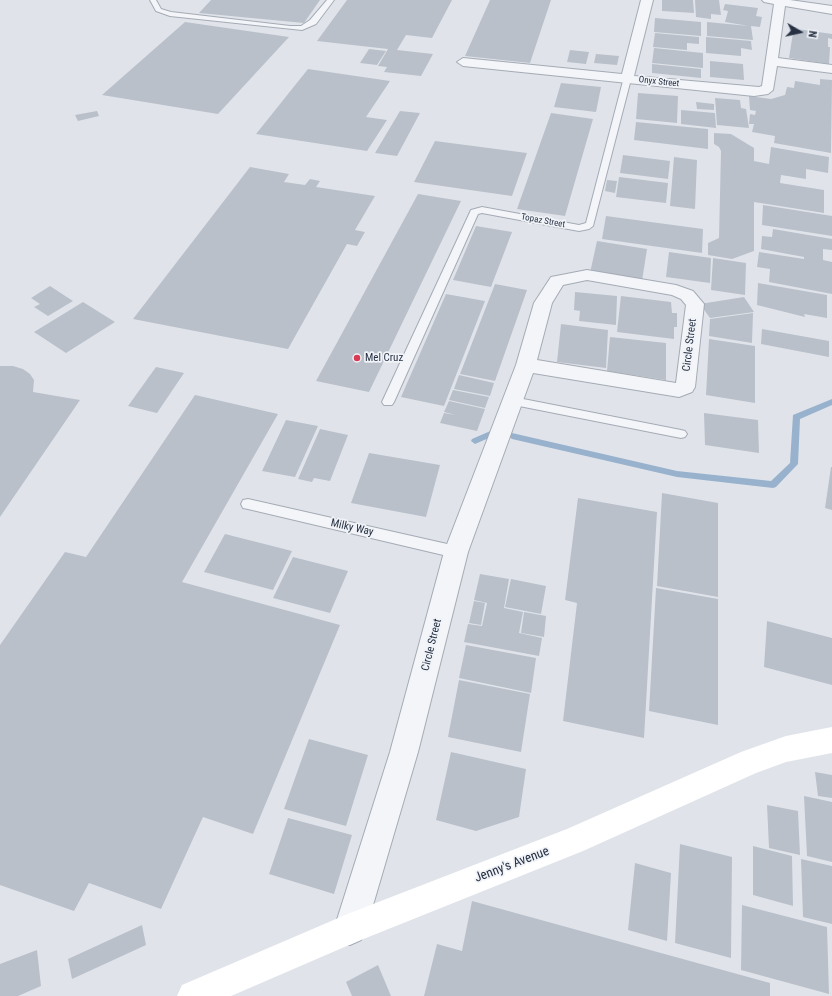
<!DOCTYPE html>
<style>
body{margin:0}
#map{position:relative;width:832px;height:996px;overflow:hidden;background:#e0e4ea;font-family:"Roboto Condensed",sans-serif}
canvas{display:block}
.north{position:absolute;left:780px;top:12px;width:40px;height:40px;-webkit-text-stroke:3px #f0f3f7;paint-order:stroke;rotate:99deg;font-size:11px;font-weight:700;line-height:16px;text-align:center;color:#273143}
.north::after{content:'';display:block;margin:auto;width:14px;height:18px;background:#273143;clip-path:polygon(50% 0,100% 100%,50% 72%,0 100%)}
</style>
<div id="map">
<canvas width="832" height="996"></canvas>
<div class="north">N</div>
</div>
<script>
const ctx = document.querySelector('canvas').getContext('2d');
ctx.lineJoin = 'round';
function toPath(rows) {
  const path = new Path2D();
  for (const r of rows) {
    path.moveTo(r[0], r[1]);
    for (let i = 2; i < r.length; i += 2) path.lineTo(r[i], r[i + 1]);
  }
  return path;
}
function fill(path, color) {
  ctx.fillStyle = color;
  ctx.fill(path, 'evenodd');
}
function strokePath(path, color, width, dash) {
  ctx.strokeStyle = color;
  ctx.lineWidth = width;
  ctx.lineCap = dash ? 'butt' : 'round';
  ctx.setLineDash(dash || []);
  ctx.stroke(path);
}
function label(font, color, halo, rows, align = 'center') {
  ctx.font = font + ' "Roboto Condensed",sans-serif';
  ctx.lineWidth = 3.5;
  ctx.setLineDash([]);
  ctx.textBaseline = 'middle';
  ctx.strokeStyle = halo;
  ctx.fillStyle = color;
  for (const [text, x, y, turn = 0] of rows) {
    ctx.save();
    ctx.translate(x, y);
    ctx.rotate((+turn || 0) * Math.PI / 180);
    ctx.textAlign = isNaN(turn) ? turn : align;
    if (halo) ctx.strokeText(text, 0, 0);
    ctx.fillText(text, 0, 0);
    ctx.restore();
  }
}
fill(toPath([
 [832,399,832,405,800,419,798,464,776,487,773,488,677,477,512,439,508,436,512,433,677,471,771,481,790,463,793,415,832,399],
 [495,429,498,430,499,432,498,434,475,444,471,441,472,439,495,429]
]), '#98b2cd');
fill(toPath([
 [211,0,320,0,304,23,199,13],
 [347,0,452,0,432,38,406,35,397,50,433,54,421,76,384,72,387,67,378,66,388,49,317,41],
 [490,0,551,0,530,63,465,56],
 [662,0,693,0,694,13,662,11],
 [695,0,719,0,721,15,711,14,711,19,696,17],
 [725,4,758,8,756,16,762,17,760,27,751,26,753,40,707,36,707,22,749,26,725,22,728,11,723,10],
 [655,18,701,22,701,36,654,32],
 [185,22,289,37,218,114,102,95],
 [790,28,832,34,832,39,828,38,828,47,830,47,829,64,789,58,793,33,789,33],
 [655,33,699,37,699,44,687,43,687,50,653,47],
 [706,37,751,41,752,50,741,48,741,56,706,53],
 [654,48,703,53,703,68,652,63],
 [369,49,386,51,377,65,360,63],
 [570,50,589,52,586,64,567,62],
 [596,54,619,56,617,65,594,63],
 [710,61,743,64,744,80,710,77],
 [652,64,701,69,701,78,652,73],
 [308,69,390,81,366,117,387,120,367,151,256,134],
 [820,79,832,80,831,153,774,143,775,136,752,132,754,124,749,124,750,114,755,115,756,111,750,110,749,96,771,99,785,95,787,87,794,88,795,81,820,85],
 [561,83,601,87,596,112,554,107],
 [638,93,678,96,677,123,636,119],
 [715,98,740,100,741,108,746,109,749,128,717,125],
 [696,102,714,104,714,110,697,109],
 [681,110,715,113,716,128,681,124],
 [97,111,99,116,78,121,75,115],
 [400,111,420,113,397,156,375,153],
 [551,113,593,119,565,216,517,209],
 [636,122,708,129,708,149,634,140],
 [714,133,731,134,754,148,754,251,732,259,708,255,708,243,719,238,721,151,719,147,714,144],
 [435,141,527,153,512,196,414,182],
 [771,147,829,157,828,173,806,169,806,179,781,175,780,183,824,190,824,213,754,202,754,161,769,164],
 [623,155,670,161,668,179,620,173],
 [674,157,697,160,695,209,670,206],
 [250,167,289,174,284,182,305,185,310,179,320,181,316,187,375,196,355,230,365,232,357,246,347,244,288,349,133,319],
 [619,177,668,183,666,203,616,197],
 [607,180,617,181,615,193,605,191],
 [418,194,461,201,369,392,316,381],
 [763,205,832,216,832,236,762,225],
 [606,216,703,229,702,253,602,239],
 [476,226,512,232,491,287,453,280],
 [773,229,832,239,832,250,823,249,823,260,832,262,832,294,769,282,770,269,757,267,759,252,804,259,804,257,761,249,762,236,772,237],
 [597,241,647,249,642,281,590,273],
 [669,252,711,258,710,283,666,277],
 [713,258,746,263,745,295,711,290],
 [758,283,827,295,827,318,804,314,805,317,757,305],
 [495,284,527,290,495,381,460,374],
 [50,286,73,301,48,316,34,307,40,304,31,298],
 [575,292,617,296,616,325,579,321,580,311,574,310],
 [446,294,485,301,444,406,401,397],
 [621,296,671,302,672,313,677,313,677,327,674,327,674,339,617,332],
 [744,297,754,312,710,318,700,304],
 [83,302,115,322,66,353,34,332],
 [753,313,752,343,709,336,710,319],
 [561,324,608,330,606,368,557,362],
 [762,329,829,341,829,357,761,344],
 [610,337,666,343,666,380,607,371],
 [709,339,755,346,755,403,706,395],
 [0,366,13,366,23,369,30,374,34,380,33,392,80,400,0,517],
 [156,367,184,373,157,413,128,406],
 [459,375,494,383,490,396,454,389],
 [453,390,489,397,485,408,449,400],
 [195,395,278,414,182,582,340,625,253,834,203,817,161,909,89,883,74,911,0,885,0,645,65,552,86,557],
 [449,401,485,409,477,431,440,423,444,413,456,415,444,412],
 [704,413,758,420,759,453,705,445],
 [286,420,318,426,295,477,262,471],
 [320,429,348,435,330,481,314,478,312,482,298,479],
 [369,453,440,465,426,517,351,503],
 [831,467,832,467,832,510,825,508],
 [662,493,718,503,718,597,657,586],
 [578,498,657,512,644,738,563,721,577,603,565,600],
 [225,534,292,551,273,590,204,572],
 [293,557,348,571,330,613,273,598],
 [480,574,509,579,504,608,523,612,519,633,542,638,539,656,464,642,468,624,482,626,487,603,474,600],
 [511,579,546,586,541,614,505,607],
 [656,588,718,599,718,725,649,711],
 [474,601,485,603,481,625,469,623],
 [524,612,546,616,544,637,521,633],
 [767,621,832,638,832,685,764,667],
 [466,645,536,658,531,693,459,678],
 [459,680,530,694,521,752,448,737],
 [309,739,368,755,346,826,284,809],
 [451,752,526,769,519,817,476,831,436,820],
 [815,772,832,775,832,798,818,796],
 [804,796,832,802,832,862,807,856],
 [767,805,798,811,800,855,769,848],
 [288,818,352,835,334,894,269,874],
 [680,844,732,857,731,958,675,943],
 [753,846,792,856,793,906,753,895],
 [801,859,832,866,832,924,803,917],
 [635,863,671,873,667,941,628,930],
 [472,901,770,983,770,996,424,996,437,944,462,951],
 [742,905,827,927,829,994,741,970],
 [142,925,146,945,72,979,68,959],
 [37,950,41,986,18,996,0,996,0,964],
 [378,965,391,996,352,996,346,982]
]), '#b9c0ca');
const lane = toPath([
 [150,0,156,0,161,9,171,12,290,26,301,26,310,20,327,0,334,0,316,24,302,30,170,16,156,11,150,0],
 [624,77,631,79,593,226,589,229,579,231,482,213,478,214,394,402,392,405,384,405,382,402,471,210,482,207,579,225,586,223,624,77],
 [513,397,681,430,685,431,687,434,685,437,681,438,509,404,507,401,509,398,513,397],
 [248,499,456,546,461,548,463,552,461,556,456,558,248,509,243,508,241,504,243,500,248,499]
]);
const street = toPath([
 [641,0,653,0,634,76,759,87,762,86,774,4,764,2,762,0,790,0,832,6,832,14,785,6,778,58,832,65,832,73,777,66,773,90,768,94,754,96,463,66,457,62,463,58,622,74,641,0],
 [587,270,676,285,693,291,704,304,695,387,692,392,679,397,533,373,468,552,418,752,366,929,361,940,350,945,339,940,334,929,390,752,444,552,516,365,534,303,551,277,587,270],
 [587,280,672,295,681,299,686,305,676,383,537,360,552,303,563,285,587,280]
]);
strokePath(lane, '#a5abb5', 2);
strokePath(street, '#a5abb5', 2);
fill(lane, '#f3f5f8');
fill(street, '#f3f5f8');
fill(toPath([
 [832,727,832,753,786,762,756,773,583,851,356,942,231,996,177,996,182,985,350,913,567,829,741,752,786,736,832,727]
]), '#fff');
for (const [x, y, r, color] of [
 [357,358,4,"#da3a53"]
]) {
  const dot = new Path2D();
  dot.arc(x, y, r, 0, 2 * Math.PI);
  ctx.fillStyle = color;
  ctx.fill(dot);
  strokePath(dot, '#f0f3f7', 1.5);
}
label('9px', '#273143', '#f0f3f7', [
 ["Onyx Street",659,82,6],
 ["Topaz Street",543,221,10]
]);
label('11px', '#273143', '#f0f3f7', [
 ["Circle Street",690,345,-83],
 ["Milky Way",352,528,13],
 ["Circle Street",432,645,-76]
]);
label('11px', '#273143', '#f0f3f7', [
 ["Mel Cruz",365,358]
], 'left');
label('13px', '#273143', '#f0f3f7', [
 ["Jenny's Avenue",512,865,-21]
]);
</script>
